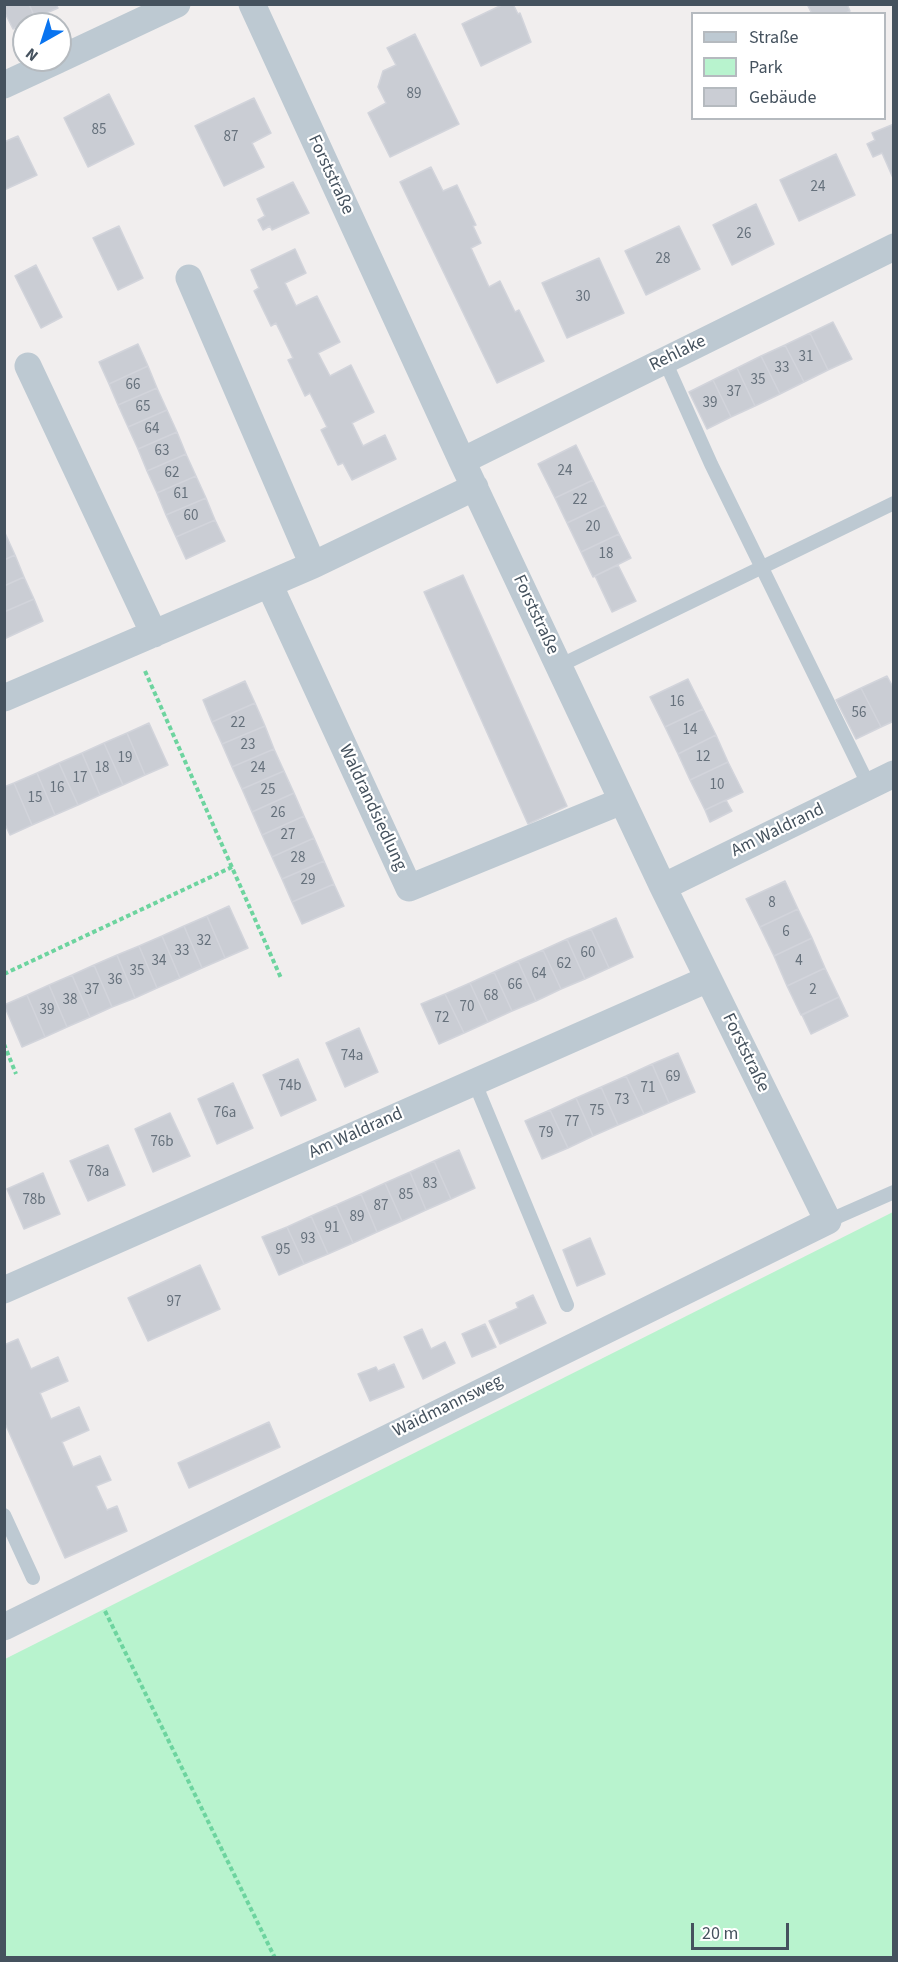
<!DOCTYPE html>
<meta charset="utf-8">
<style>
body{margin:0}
#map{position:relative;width:898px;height:1962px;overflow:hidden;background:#f1eeee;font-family:"Source Sans 3",sans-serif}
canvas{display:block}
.frame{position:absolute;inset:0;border:6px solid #45525e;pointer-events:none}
.legend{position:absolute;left:691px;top:12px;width:195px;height:108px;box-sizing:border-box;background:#fff;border:2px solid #b5babf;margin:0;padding:8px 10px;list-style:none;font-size:18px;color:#45525e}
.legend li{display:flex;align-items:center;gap:12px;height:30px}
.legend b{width:30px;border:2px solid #b5babf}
.north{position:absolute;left:12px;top:12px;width:60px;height:60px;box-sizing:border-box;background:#fff;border:2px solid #b5babf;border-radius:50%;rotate:219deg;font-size:16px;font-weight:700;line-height:24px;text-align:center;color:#45525e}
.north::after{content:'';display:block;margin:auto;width:21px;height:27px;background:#0974f0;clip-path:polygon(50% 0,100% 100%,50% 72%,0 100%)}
.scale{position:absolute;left:691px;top:1923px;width:98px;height:27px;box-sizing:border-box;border:3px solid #45525e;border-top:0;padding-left:8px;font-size:18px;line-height:21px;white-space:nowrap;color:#45525e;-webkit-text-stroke:4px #fff;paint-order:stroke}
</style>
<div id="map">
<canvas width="898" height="1962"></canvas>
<div class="frame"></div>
<ul class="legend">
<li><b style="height:8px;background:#bdc9d2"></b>Straße</li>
<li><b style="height:16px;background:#b8f3ce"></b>Park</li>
<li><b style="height:16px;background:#cacdd4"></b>Gebäude</li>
</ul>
<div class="north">N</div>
<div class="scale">20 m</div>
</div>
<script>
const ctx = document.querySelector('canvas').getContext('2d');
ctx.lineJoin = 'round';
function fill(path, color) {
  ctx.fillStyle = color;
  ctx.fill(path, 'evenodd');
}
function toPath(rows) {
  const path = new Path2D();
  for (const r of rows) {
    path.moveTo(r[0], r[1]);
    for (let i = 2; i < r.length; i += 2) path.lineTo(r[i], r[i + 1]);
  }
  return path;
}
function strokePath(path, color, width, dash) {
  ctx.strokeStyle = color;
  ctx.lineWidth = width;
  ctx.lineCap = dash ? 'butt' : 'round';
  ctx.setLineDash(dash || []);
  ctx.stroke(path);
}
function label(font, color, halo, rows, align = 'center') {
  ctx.font = font + ' "Source Sans 3",sans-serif';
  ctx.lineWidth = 4.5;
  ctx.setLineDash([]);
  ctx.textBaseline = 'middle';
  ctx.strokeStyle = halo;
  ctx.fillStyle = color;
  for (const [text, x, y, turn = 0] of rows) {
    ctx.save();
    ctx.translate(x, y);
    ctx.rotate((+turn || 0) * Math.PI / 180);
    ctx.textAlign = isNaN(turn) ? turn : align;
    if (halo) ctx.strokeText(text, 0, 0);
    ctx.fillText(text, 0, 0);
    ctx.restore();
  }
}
fill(toPath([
 [893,1212,893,1957,5,1957,5,1659]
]), '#b8f3ce');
const building = toPath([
 [4,4,29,4,35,18,13,29,4,11,4,4],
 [29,4,56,4,58,8,35,18,29,4],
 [504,4,513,4,518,14,520,13,531,42,481,66,462,24,504,4],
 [807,4,847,4,850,11,844,14,812,14,807,4],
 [415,34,459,124,390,157,368,113,386,103,378,87,383,71,396,65,387,48,415,34],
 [109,94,134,144,88,167,64,118,109,94],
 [254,98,271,133,252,143,264,167,224,186,195,126,254,98],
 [894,124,894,178,893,178,882,153,873,157,867,144,875,140,872,133,894,124],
 [18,136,37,175,4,190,4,142,18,136],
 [836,154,855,195,799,221,780,180,836,154],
 [431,167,443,191,457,185,476,225,473,226,481,243,471,248,489,287,500,281,515,312,519,310,544,361,497,383,400,182,431,167],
 [293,182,309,213,272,230,270,226,263,230,258,220,265,216,257,199,293,182],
 [756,204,774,244,732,265,713,225,756,204],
 [119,226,143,278,118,290,93,238,119,226],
 [679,226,700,269,646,295,625,251,679,226],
 [295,249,306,273,285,283,296,306,317,296,340,342,318,353,330,376,351,365,374,412,352,423,363,446,385,435,396,459,352,480,343,463,338,465,321,430,327,427,310,393,305,396,288,360,293,358,276,323,271,326,254,291,259,288,251,270,295,249],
 [599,258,624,313,567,338,542,283,599,258],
 [36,265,62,317,41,328,15,276,36,265],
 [833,322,852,359,828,370,810,333,833,322],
 [810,333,828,370,804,382,785,345,810,333],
 [138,344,148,366,109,384,99,362,138,344],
 [785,345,804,382,780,394,761,356,785,345],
 [761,356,780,394,755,406,737,368,761,356],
 [148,366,157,388,118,405,109,384,148,366],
 [737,368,755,406,731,417,713,380,737,368],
 [713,380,731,417,707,429,689,392,713,380],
 [157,388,167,410,128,427,118,405,157,388],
 [167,410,177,432,138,449,128,427,167,410],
 [177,432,186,454,147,471,138,449,177,432],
 [576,445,593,480,555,498,538,464,576,445],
 [186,454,196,476,157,493,147,471,186,454],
 [196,476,206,498,166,515,157,493,196,476],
 [593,480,605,505,567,523,555,498,593,480],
 [206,498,215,520,176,537,166,515,206,498],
 [605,505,619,534,581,552,567,523,605,505],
 [215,520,225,541,186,559,176,537,215,520],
 [5,533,15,555,4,560,4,534,5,533],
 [619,534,631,558,593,577,581,552,619,534],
 [15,555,24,577,4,586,4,560,15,555],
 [618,565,636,601,612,612,595,576,618,565],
 [463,575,567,806,528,824,424,592,463,575],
 [24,577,34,599,4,612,4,586,24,577],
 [34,599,43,621,4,639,4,612,34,599],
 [887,676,894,689,894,721,881,727,861,688,887,676],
 [688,679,703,709,665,727,650,697,688,679],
 [245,681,255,703,212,722,203,700,245,681],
 [861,688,881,727,856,739,836,700,861,688],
 [255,703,265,726,222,744,212,722,255,703],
 [703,709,716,735,678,754,665,727,703,709],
 [149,723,168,765,145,775,127,733,149,723],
 [265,726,274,749,232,767,222,744,265,726],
 [127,733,145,775,123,785,104,743,127,733],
 [716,735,728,762,690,780,678,754,716,735],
 [104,743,123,785,100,795,82,753,104,743],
 [274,749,284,771,242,789,232,767,274,749],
 [82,753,100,795,78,805,59,763,82,753],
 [728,762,743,792,705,810,690,780,728,762],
 [59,763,78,805,55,815,37,773,59,763],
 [284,771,294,793,252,812,242,789,284,771],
 [37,773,55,815,32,825,14,783,37,773],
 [14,783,32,825,10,835,4,822,4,787,14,783],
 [294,793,304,816,262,835,252,812,294,793],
 [726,800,732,811,710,822,705,810,726,800],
 [304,816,314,838,272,857,262,835,304,816],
 [314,838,324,861,282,879,272,857,314,838],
 [324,861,334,884,292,902,282,879,324,861],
 [785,881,798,909,760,927,746,899,785,881],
 [334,884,344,906,302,924,292,902,334,884],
 [229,906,248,948,225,958,207,916,229,906],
 [798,909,812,938,774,956,760,927,798,909],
 [207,916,225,958,202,968,184,926,207,916],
 [616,918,633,957,609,968,591,929,616,918],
 [184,926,202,968,180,978,162,936,184,926],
 [591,929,609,968,585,979,567,939,591,929],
 [162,936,180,978,157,988,139,946,162,936],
 [812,938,825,968,787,986,774,956,812,938],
 [567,939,585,979,561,989,543,950,567,939],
 [139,946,157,988,135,998,117,955,139,946],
 [543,950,561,989,536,1001,518,961,543,950],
 [117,955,135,998,112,1007,94,965,117,955],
 [518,961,536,1001,512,1011,494,972,518,961],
 [94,965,112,1007,90,1017,72,975,94,965],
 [825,968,839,997,801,1015,787,986,825,968],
 [494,972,512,1011,488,1022,470,983,494,972],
 [72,975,90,1017,67,1027,49,985,72,975],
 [470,983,488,1022,464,1033,445,994,470,983],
 [49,985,67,1027,45,1037,27,995,49,985],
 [445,994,464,1033,439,1044,421,1004,445,994],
 [27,995,45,1037,22,1047,4,1005,27,995],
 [839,997,848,1016,811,1034,802,1015,839,997],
 [359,1028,378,1072,345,1087,326,1043,359,1028],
 [678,1053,695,1092,669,1103,652,1064,678,1053],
 [298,1059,316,1100,281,1116,263,1075,298,1059],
 [652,1064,669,1103,644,1114,626,1076,652,1064],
 [626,1076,644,1114,618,1125,601,1087,626,1076],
 [233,1083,253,1128,217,1144,198,1099,233,1083],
 [601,1087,618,1125,593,1136,576,1098,601,1087],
 [576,1098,593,1136,568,1148,550,1110,576,1098],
 [550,1110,568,1148,542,1159,525,1121,550,1110],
 [170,1113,190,1156,153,1172,135,1129,170,1113],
 [108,1145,125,1185,88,1201,70,1161,108,1145],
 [459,1150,475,1188,451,1199,434,1161,459,1150],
 [434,1161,451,1199,426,1210,410,1172,434,1161],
 [410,1172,426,1210,402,1221,385,1183,410,1172],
 [43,1173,60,1214,24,1229,7,1189,43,1173],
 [385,1183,402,1221,377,1232,361,1194,385,1183],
 [361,1194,377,1232,353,1243,336,1205,361,1194],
 [336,1205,353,1243,328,1254,311,1216,336,1205],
 [311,1216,328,1254,304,1264,287,1227,311,1216],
 [287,1227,304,1264,279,1275,262,1237,287,1227],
 [590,1238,605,1274,577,1286,563,1250,590,1238],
 [200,1265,220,1309,148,1341,128,1298,200,1265],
 [533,1295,546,1323,500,1344,489,1321,518,1308,516,1303,533,1295],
 [485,1324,496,1347,472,1357,462,1334,485,1324],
 [422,1329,431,1349,445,1342,455,1363,423,1379,404,1337,422,1329],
 [18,1339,31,1369,58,1357,68,1381,40,1393,51,1419,79,1407,89,1430,62,1442,73,1467,100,1456,111,1480,96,1486,107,1510,117,1506,127,1531,65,1558,4,1421,4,1345,18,1339],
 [394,1364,404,1387,370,1401,358,1374,376,1367,378,1371,394,1364],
 [269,1422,280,1447,189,1488,178,1463,269,1422]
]);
fill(building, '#cacdd4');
strokePath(building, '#d2d4db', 1.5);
strokePath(toPath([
 [145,671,281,978],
 [4,974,232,867],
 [4,1044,16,1074],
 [105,1611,275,1958]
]), '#6dd49f', 4, [4.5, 3]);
strokePath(toPath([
 [665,361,711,464,869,786],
 [559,666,894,503],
 [474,1081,567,1305],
 [828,1221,894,1192],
 [4,1515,33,1578]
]), '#bdc9d2', 14);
strokePath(toPath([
 [60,59,177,4],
 [4,85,58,60],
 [189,278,313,565],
 [28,366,154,634],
 [462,461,894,247],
 [269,584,409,888,622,801],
 [4,698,313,565,475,487],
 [663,887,894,774],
 [4,1290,708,979],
 [4,1627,828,1221,663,887,462,461,252,4]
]), '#bdc9d2', 27);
label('15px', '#66717c', null, [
 ["89",414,95],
 ["85",99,131],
 ["87",231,138],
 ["24",818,188],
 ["26",744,235],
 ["28",663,260],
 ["30",583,298],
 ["31",806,358],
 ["33",782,369],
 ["35",758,381],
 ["66",133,386],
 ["37",734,393],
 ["39",710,404],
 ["65",143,408],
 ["64",152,430],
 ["63",162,452],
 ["24",565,472],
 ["62",172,474],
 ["61",181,495],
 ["22",580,501],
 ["60",191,517],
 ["20",593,528],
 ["18",606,555],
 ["16",677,703],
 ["56",859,714],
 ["22",238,724],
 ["14",690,731],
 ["23",248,746],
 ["12",703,758],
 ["19",125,759],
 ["18",102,769],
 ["24",258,769],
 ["17",80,779],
 ["10",717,786],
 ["16",57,789],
 ["25",268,791],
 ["15",35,799],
 ["26",278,814],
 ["27",288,836],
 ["28",298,859],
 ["29",308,881],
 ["8",772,904],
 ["6",786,933],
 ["32",204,942],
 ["33",182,952],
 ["60",588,954],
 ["34",159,962],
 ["4",799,962],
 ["62",564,965],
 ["35",137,972],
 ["64",539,975],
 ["36",115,981],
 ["66",515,986],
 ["37",92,991],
 ["2",813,991],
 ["68",491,997],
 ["38",70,1001],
 ["70",467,1008],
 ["39",47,1011],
 ["72",442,1019],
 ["74a",352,1057],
 ["69",673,1078],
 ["74b",290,1087],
 ["71",648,1089],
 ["73",622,1101],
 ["75",597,1112],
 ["76a",225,1114],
 ["77",572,1123],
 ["79",546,1134],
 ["76b",162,1143],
 ["78a",98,1173],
 ["83",430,1185],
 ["85",406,1196],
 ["78b",34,1201],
 ["87",381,1207],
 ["89",357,1218],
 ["91",332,1229],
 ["93",308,1240],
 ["95",283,1251],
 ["97",174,1303]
]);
label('18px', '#45525e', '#fff', [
 ["Forststraße",330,175,65],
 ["Rehlake",678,354,-26],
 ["Forststraße",535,615,65],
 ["Waldrandsiedlung",372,808,65],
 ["Am Waldrand",778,831,-26],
 ["Forststraße",745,1053,64],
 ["Am Waldrand",356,1134,-24],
 ["Waidmannsweg",448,1407,-26]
]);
</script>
